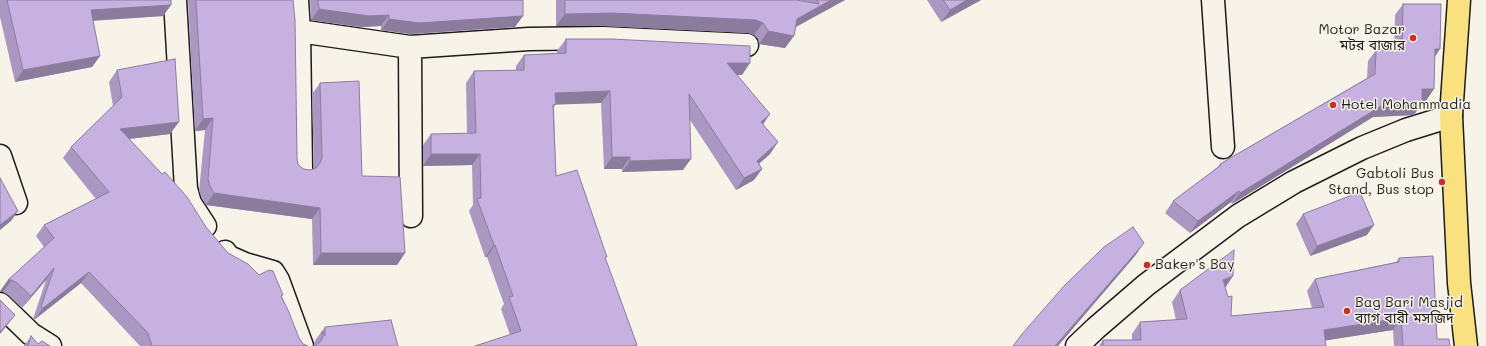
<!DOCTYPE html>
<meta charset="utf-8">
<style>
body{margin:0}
canvas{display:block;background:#f7f3e8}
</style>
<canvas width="1486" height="346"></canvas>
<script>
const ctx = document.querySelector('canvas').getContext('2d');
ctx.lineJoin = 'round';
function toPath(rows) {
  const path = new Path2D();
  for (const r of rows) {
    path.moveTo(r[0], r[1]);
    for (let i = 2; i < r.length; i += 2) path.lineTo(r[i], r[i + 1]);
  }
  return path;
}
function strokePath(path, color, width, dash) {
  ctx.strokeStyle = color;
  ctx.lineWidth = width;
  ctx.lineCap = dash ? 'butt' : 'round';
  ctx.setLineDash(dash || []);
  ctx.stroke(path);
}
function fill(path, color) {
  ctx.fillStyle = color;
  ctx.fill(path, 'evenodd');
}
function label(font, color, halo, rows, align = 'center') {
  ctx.font = font + ' Mali,"Noto Sans Bengali",sans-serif';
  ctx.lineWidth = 3;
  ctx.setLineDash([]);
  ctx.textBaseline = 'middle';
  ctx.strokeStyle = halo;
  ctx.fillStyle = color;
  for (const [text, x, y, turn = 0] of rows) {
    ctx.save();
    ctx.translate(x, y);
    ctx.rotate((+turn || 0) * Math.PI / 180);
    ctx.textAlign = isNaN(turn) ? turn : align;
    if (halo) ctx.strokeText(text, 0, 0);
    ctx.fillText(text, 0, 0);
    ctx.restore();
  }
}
const street = toPath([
 [175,0,186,189,190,203,205,226],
 [297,0,299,31,410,47,529,39,603,38,747,45],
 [1213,0,1223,147],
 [299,31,301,169],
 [410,47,411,216],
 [0,156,16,203],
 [225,252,229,257,245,264,273,272,278,280,302,346],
 [0,304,31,334,50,346],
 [1077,346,1096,328,1146,285,1238,216,1294,182,1362,148,1406,130,1451,116]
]);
const highway = toPath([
 [1459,0,1451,116,1459,283,1466,346]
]);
strokePath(street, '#1c1c1c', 25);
strokePath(highway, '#1c1c1c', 25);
strokePath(street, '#f7f3e8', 22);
strokePath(highway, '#fae180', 22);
fill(toPath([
 [0,0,171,0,171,5,163,16,93,21,100,56,92,67,15,82,0,17],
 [188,0,293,0,297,158,298,164,303,169,310,170,314,169,312,94,320,83,362,176,405,253,397,265,313,265,312,219,206,205,202,198,199,191,205,130,195,131],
 [310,0,523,0,515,27,410,34,381,30,381,26,361,27,311,20],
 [556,0,797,0,802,1,802,0,845,0,796,27,785,48,759,44,758,39,754,35,748,33,604,26,556,26],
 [927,0,981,0,941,22],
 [1403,4,1435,56,1426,101,1422,101,1414,115,1373,117,1232,204,1231,202,1190,233,1165,213,1173,201,1216,169,1220,164,1367,78,1368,61,1376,50,1394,50,1395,15],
 [566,39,742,75,737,75,763,125,770,154,759,164,762,169,754,180,736,190,690,120,683,170,622,172,622,169,604,169,601,103,556,104,554,107,556,176,605,259,637,345,636,346,475,346,510,335,501,309,504,304,487,257,485,257,469,211,473,205,472,165,423,166,423,145,431,134,467,134,466,83,474,71,516,71,516,66,524,55,557,53,557,51],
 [117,70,170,134,129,139,228,253,259,275,282,297,299,338,303,344,308,346,140,346,81,283,34,320,33,319,46,280,22,308,8,295,3,292,0,292,44,247,36,236,44,225,96,199,63,158,71,147,113,106,109,82],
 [1303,214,1367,235,1310,256,1296,224],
 [1399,258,1437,339,1450,346,1394,346,1393,330,1325,340,1326,346,1099,346,1103,340,1132,340,1132,334,1140,322,1176,320,1172,302,1180,290,1225,288,1231,316,1312,308,1307,291,1315,279,1396,262],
 [325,327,398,346,314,346,314,343,316,339],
 [31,336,38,344,50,346,24,346]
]), '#ab98c2');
fill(toPath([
 [831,0,845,0,788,31,797,19],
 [967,0,981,0,941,22,950,10],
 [171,5,163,16,83,21,91,10],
 [319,9,389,15,381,26,361,27,311,20],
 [612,13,756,20,763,23,754,35,748,33,604,26,556,26,565,14],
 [523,16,515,27,410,34,381,30,389,19],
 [768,31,794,36,785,48,759,44],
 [1435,49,1440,49,1432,61],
 [100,56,92,67,15,82,23,70],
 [727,63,750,63,742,75,719,75],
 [1422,89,1434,89,1426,101,1414,100],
 [610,91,601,103,547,105,555,93],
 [1422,103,1414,115,1373,117,1232,204,1240,193,1381,106],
 [770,114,762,126,761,122],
 [213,118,205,130,195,131,203,119],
 [179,122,170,134,112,141,120,129],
 [778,142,770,154,749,172,757,161],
 [431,154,480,154,472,165,423,166],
 [612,157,630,157,622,169,604,169],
 [691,159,683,170,622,172,630,161],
 [762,169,754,180,736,190,744,178],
 [1239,191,1231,202,1190,233,1198,221],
 [214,193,320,208,312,219,206,205],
 [18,211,11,221,0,230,0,225],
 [1374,225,1367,235,1310,256,1317,246],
 [1144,243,1135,256,1058,346,1055,346],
 [494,245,495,245,487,257,485,257],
 [321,253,405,253,397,265,313,265],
 [54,268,46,280,22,308,31,296],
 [89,272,81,283,34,320,43,308],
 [1233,276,1225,288,1223,280],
 [8,280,12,280,3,292,0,292,0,291],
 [15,315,5,328,0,334,0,332],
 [1401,318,1393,330,1316,342,1324,330]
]), '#8b7c9e');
const building = toPath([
 [7,0,171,0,171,5,91,10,100,56,23,70,7,0],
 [196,0,293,0,295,20,297,158,298,164,303,169,310,170,316,168,320,163,322,157,320,83,359,81,362,176,400,177,405,253,321,253,320,208,214,193,210,186,208,179,213,118,203,119,196,0],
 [318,0,523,0,523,16,419,23,389,19,389,15,369,16,319,9,318,0],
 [565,0,797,0,819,4,817,0,831,0,797,19,794,36,768,31,766,27,763,23,756,20,612,13,565,14,565,0],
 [943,0,967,0,950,10,943,0],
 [1403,4,1441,4,1440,49,1435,49,1434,89,1422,89,1422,103,1381,106,1240,193,1239,191,1198,221,1173,201,1221,165,1220,164,1375,74,1376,50,1402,50,1403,4],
 [566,39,611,39,750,46,750,63,727,63,770,114,761,122,778,142,757,161,762,169,744,178,689,94,691,159,630,161,630,157,612,157,610,91,555,93,556,104,553,105,556,176,577,170,607,257,605,257,637,345,632,346,475,346,521,331,509,297,513,296,495,245,494,245,477,199,481,198,480,154,431,154,431,134,476,133,474,71,524,70,524,55,566,53,566,39],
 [175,59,179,122,120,129,162,174,165,172,187,197,206,227,228,253,248,264,259,275,269,270,273,271,283,295,281,296,288,310,299,338,303,344,308,346,152,346,148,333,89,272,43,308,41,307,54,268,31,296,17,283,12,280,8,280,54,238,44,225,109,192,71,147,122,97,117,70,175,59],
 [0,178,18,211,0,225,0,178],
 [1360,192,1374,225,1317,246,1303,214,1360,192],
 [1133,227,1144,243,1055,346,1013,346,1022,334,1064,286,1104,247,1133,227],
 [1234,250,1233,276,1223,280,1228,297,1232,296,1231,316,1324,307,1315,279,1399,262,1399,258,1433,256,1437,339,1449,339,1450,346,1403,346,1401,318,1324,330,1326,346,1103,346,1103,340,1141,340,1140,322,1187,319,1180,290,1234,250],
 [0,300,15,315,0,332,0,300],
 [391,320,398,346,312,346,315,346,320,342,323,337,322,331,325,336,325,327,391,320],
 [31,336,38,344,42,341,50,346,28,346,31,336]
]);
fill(building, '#c7b1e1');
strokePath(building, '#8b7c9e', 1);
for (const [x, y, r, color] of [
 [1413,38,4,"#c8321e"],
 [1333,105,4,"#c8321e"],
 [1442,182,4,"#c8321e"],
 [1147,265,4,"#c8321e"],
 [1347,311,4,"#c8321e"]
]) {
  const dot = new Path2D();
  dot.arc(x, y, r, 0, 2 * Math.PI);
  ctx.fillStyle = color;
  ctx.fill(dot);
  strokePath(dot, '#f7f3e8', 1.5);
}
label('14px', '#1c1c1c', '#f7f3e8', [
 ["Motor Bazar",1405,30,"right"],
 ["মটর বাজার",1405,46,"right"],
 ["Hotel Mohammadia",1341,105],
 ["Gabtoli Bus",1434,174,"right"],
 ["Stand, Bus stop",1434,190,"right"],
 ["Baker's Bay",1155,265],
 ["Bag Bari Masjid",1355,303],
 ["ব্যাগ বারী মসজিদ",1355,319]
], 'left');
</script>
